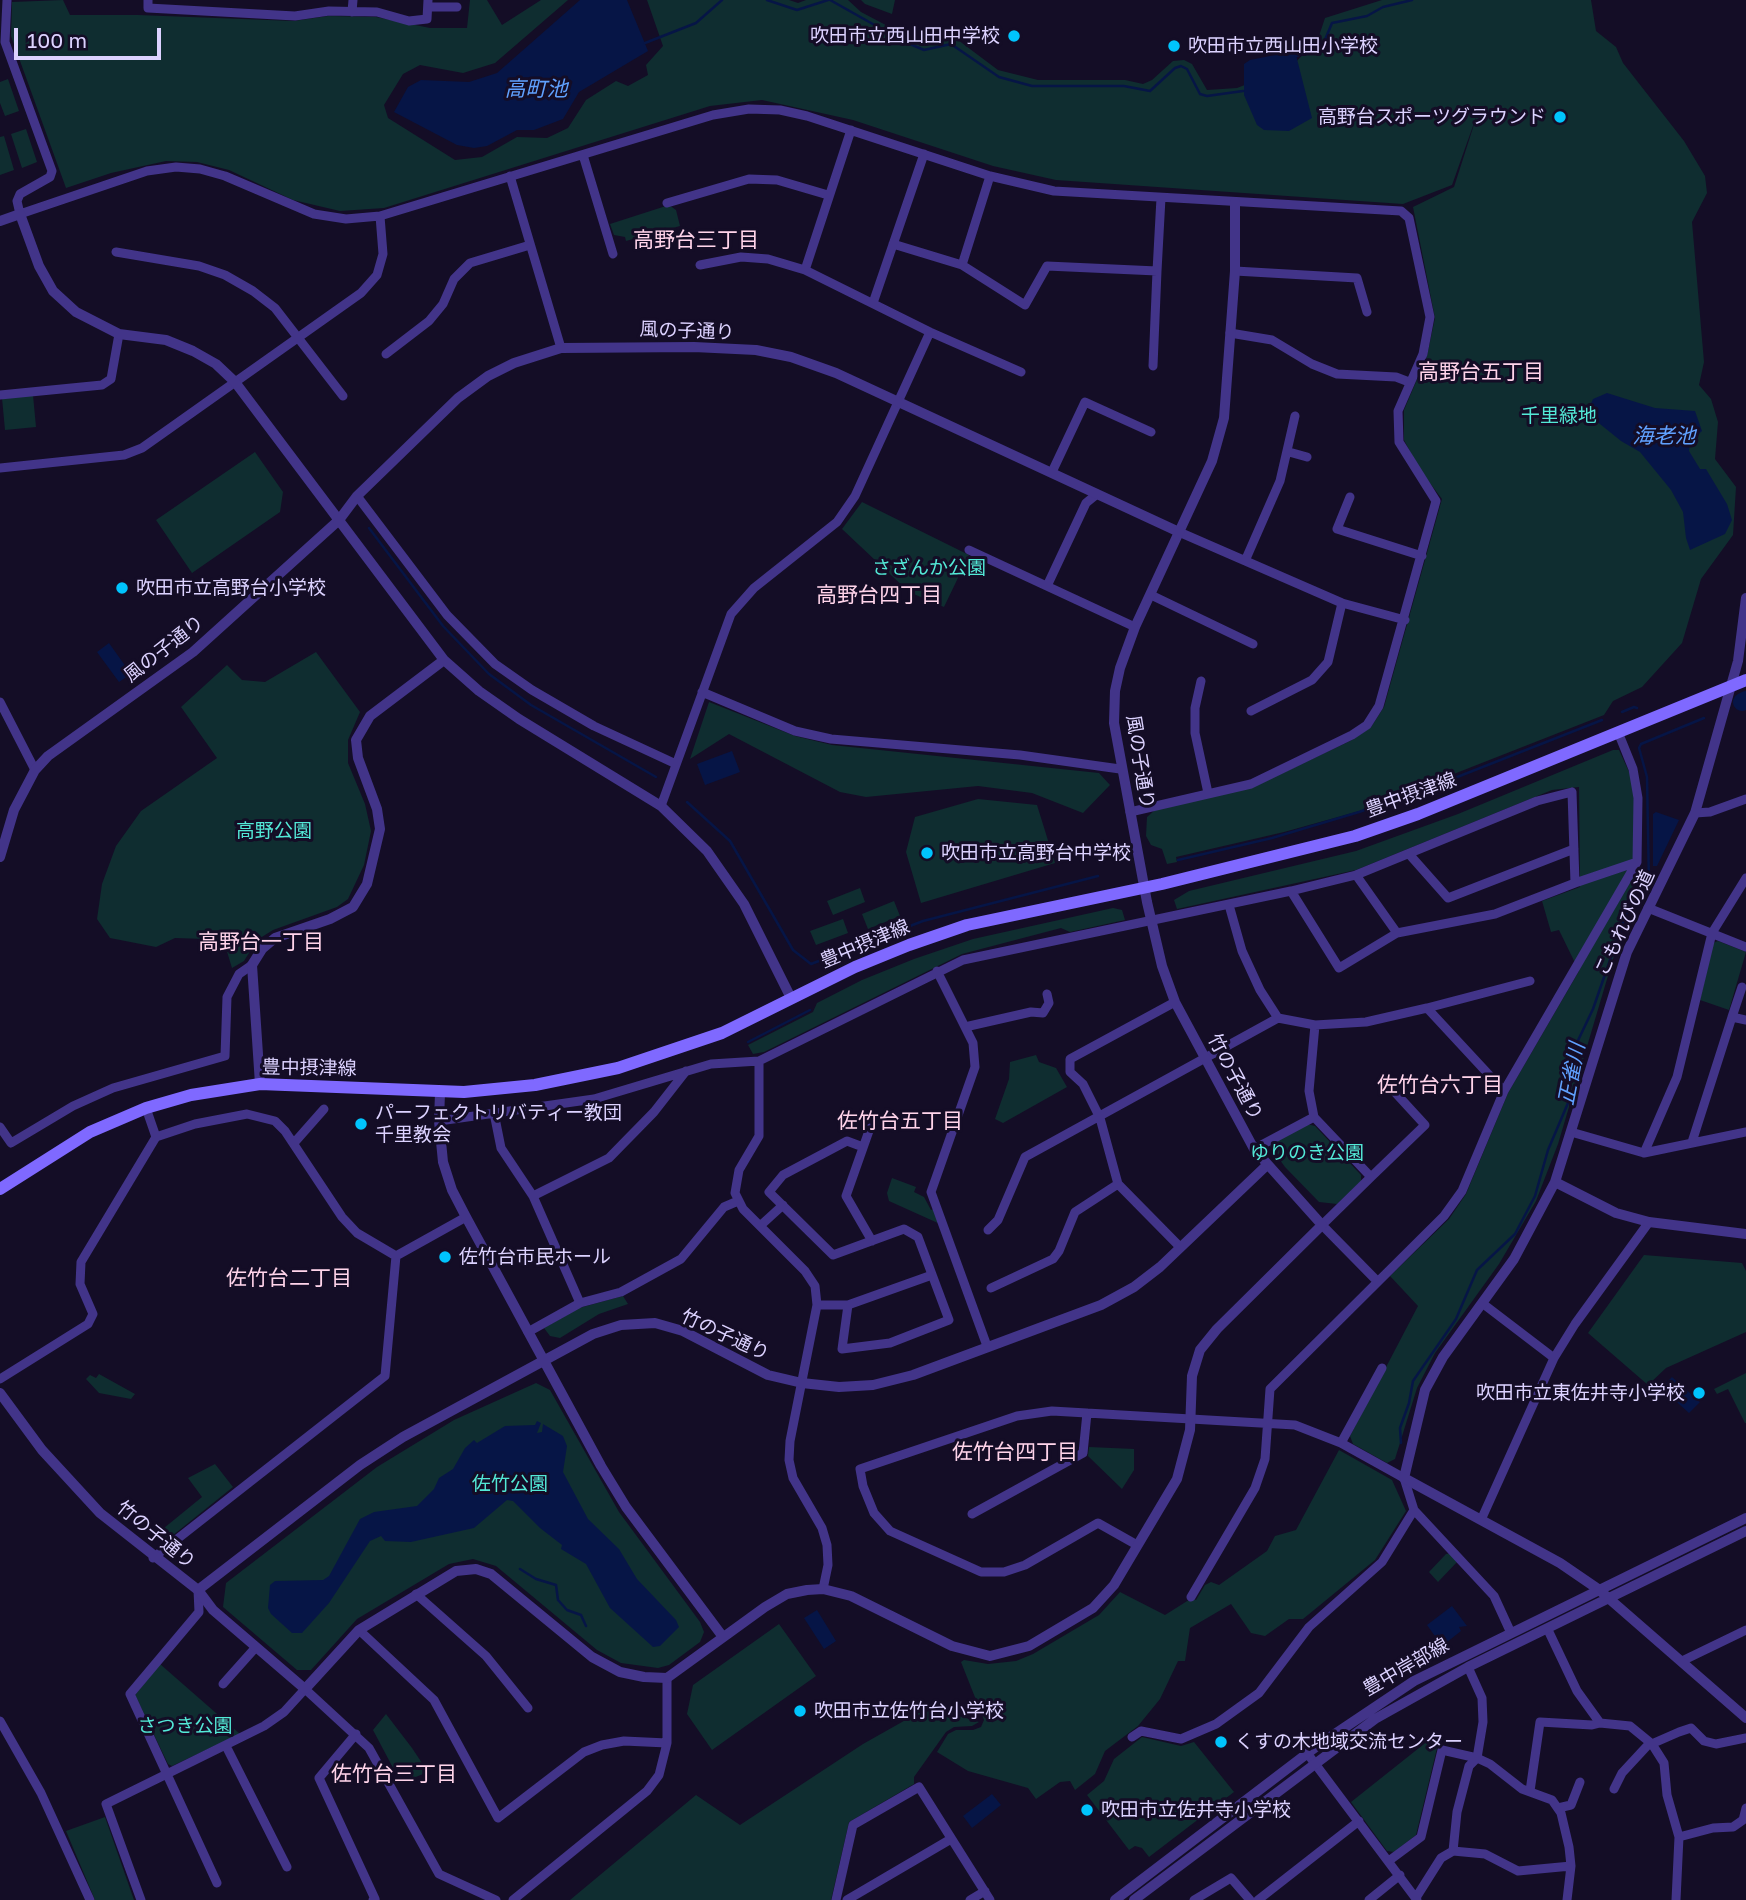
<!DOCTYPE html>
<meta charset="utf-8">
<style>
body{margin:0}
#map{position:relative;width:1746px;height:1900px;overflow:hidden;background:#140d26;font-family:"Golos Text",sans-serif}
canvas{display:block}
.scale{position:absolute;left:14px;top:28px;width:147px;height:32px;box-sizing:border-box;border:4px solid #dcd2ff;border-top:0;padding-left:9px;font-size:21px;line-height:24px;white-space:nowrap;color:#dcd2ff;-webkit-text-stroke:5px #140d26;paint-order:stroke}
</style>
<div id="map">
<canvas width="1746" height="1900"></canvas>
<div class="scale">100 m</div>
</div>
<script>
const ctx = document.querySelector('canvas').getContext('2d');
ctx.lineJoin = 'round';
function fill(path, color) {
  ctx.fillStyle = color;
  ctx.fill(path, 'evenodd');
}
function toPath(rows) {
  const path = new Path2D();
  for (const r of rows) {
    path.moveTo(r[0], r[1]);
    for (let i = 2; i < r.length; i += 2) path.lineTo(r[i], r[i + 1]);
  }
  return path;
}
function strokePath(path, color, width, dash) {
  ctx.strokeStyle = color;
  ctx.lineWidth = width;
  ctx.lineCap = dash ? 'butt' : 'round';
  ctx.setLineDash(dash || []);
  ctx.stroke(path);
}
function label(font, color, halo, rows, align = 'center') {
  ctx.font = font + ' "Golos Text","Noto Sans JP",sans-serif';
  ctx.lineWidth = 6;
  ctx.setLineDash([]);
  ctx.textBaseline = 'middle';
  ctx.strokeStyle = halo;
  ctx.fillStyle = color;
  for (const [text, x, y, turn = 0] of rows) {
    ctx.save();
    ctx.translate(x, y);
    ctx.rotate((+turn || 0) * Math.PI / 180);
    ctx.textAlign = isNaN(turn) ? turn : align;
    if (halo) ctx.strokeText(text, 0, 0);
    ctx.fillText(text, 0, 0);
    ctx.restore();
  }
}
fill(toPath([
 [63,0,70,15,138,15,294,21,328,16,376,17,430,28,467,28,470,0,487,0,502,25,541,0,568,0,495,63,463,73,420,65,403,74,384,105,388,118,455,160,482,157,517,137,547,138,568,128,586,100,616,81,628,86,648,75,646,65,663,46,647,0,789,0,798,3,806,0,848,0,861,12,899,32,932,43,944,36,954,37,998,70,1038,80,1125,80,1143,84,1152,80,1173,61,1184,60,1192,64,1207,90,1237,88,1291,67,1318,39,1325,18,1382,0,1591,0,1596,31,1616,47,1623,63,1684,141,1705,176,1707,193,1692,222,1704,362,1699,385,1711,399,1718,422,1715,459,1736,487,1733,535,1701,579,1682,643,1642,687,1613,701,1604,715,1413,790,1414,796,1284,832,1176,857,1177,862,1167,864,1162,849,1151,845,1146,836,1147,817,1155,810,1255,786,1350,741,1371,727,1384,707,1442,499,1420,470,1404,440,1404,410,1427,356,1435,318,1413,207,1454,187,1479,109,1452,185,1403,204,1056,180,993,166,853,120,762,100,710,106,384,208,340,211,293,200,229,170,197,162,166,161,111,173,66,188,11,36,12,2],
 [861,0,895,0,892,14,865,4],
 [8,79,19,111,5,116,0,103,0,82],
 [26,129,37,162,22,168,11,134],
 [4,136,14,170,0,175,0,137],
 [669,205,676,210,680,226,626,241,625,237,614,235,610,224],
 [33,395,36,427,5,430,2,398],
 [255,452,283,492,280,512,192,573,156,520],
 [862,502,969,555,944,607,909,592,842,529],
 [316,652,360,712,348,740,348,763,365,804,371,831,364,865,348,899,337,907,273,930,257,940,244,961,232,968,225,945,205,939,175,938,156,947,110,938,97,919,102,884,116,846,141,811,217,758,181,707,227,665,242,680,265,682],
 [709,702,795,736,832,745,1099,773,1110,785,1083,813,1032,793,978,786,866,797,840,792,729,734,690,759],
 [1613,750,1619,750,1630,774,1634,795,1635,885,1558,1144,1536,1201,1499,1264,1435,1353,1417,1388,1395,1459,1387,1463,1353,1444,1350,1436,1418,1306,1390,1276,1449,1219,1466,1194,1508,1093,1579,971,1559,930,1551,932,1542,901,1580,887,1579,787,1552,790,1356,870,1177,909,1174,900,1189,891,1356,851,1458,814],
 [978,799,1037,805,1055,863,921,903,906,852,915,817],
 [860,888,865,902,833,915,827,901],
 [894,901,900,916,868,929,862,914],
 [1113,908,1122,910,1125,920,1070,932,1061,928,962,954,764,1052,753,1054,748,1045,813,1012,817,1003,862,980,914,959,973,939],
 [843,919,848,933,816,945,810,931],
 [1718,941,1746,952,1729,1010,1700,1000,1713,943],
 [1036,1055,1039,1062,1056,1068,1067,1087,1003,1123,995,1119,1009,1079,1010,1062],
 [1307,1124,1315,1126,1361,1175,1361,1181,1337,1204,1319,1202,1285,1167,1269,1145],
 [892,1178,916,1187,914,1192,924,1197,931,1210,934,1209,940,1224,889,1201,887,1193],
 [1644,1255,1742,1263,1746,1271,1746,1332,1666,1368,1648,1385,1588,1333],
 [623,1296,628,1304,599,1314,560,1338,550,1336,544,1328,579,1308],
 [1746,1373,1746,1423,1745,1423,1728,1389,1717,1394,1714,1389],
 [99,1374,135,1394,131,1399,99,1393,86,1379,90,1375,96,1378],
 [536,1383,550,1390,619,1512,700,1622,704,1632,700,1642,669,1665,658,1668,621,1663,597,1650,496,1566,473,1559,449,1564,357,1619,311,1670,297,1670,223,1607,226,1583,377,1467,454,1420],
 [1089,1447,1134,1449,1134,1470,1122,1489,1088,1456],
 [1339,1450,1392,1480,1406,1511,1375,1560,1303,1619,1289,1619,1265,1636,1251,1633,1231,1604,1190,1628,1185,1661,1178,1661,1160,1699,1138,1726,1105,1751,1095,1774,1075,1790,1070,1781,1060,1782,1036,1799,1028,1788,968,1771,937,1752,948,1734,956,1730,973,1730,981,1727,984,1720,961,1662,964,1660,988,1664,1016,1661,1033,1654,1099,1615,1120,1592,1165,1615,1192,1598,1196,1600,1205,1585,1211,1582,1219,1585,1267,1551,1275,1536,1296,1530],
 [215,1464,233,1487,167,1540,153,1537,202,1497,188,1478],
 [1452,1553,1457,1562,1438,1582,1429,1572,1446,1554],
 [779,1624,816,1676,712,1750,687,1714,693,1685],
 [160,1664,240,1734,172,1766,168,1764,135,1695],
 [939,1710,979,1722,972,1726,954,1727,946,1732,914,1777,914,1784,849,1822,831,1900,570,1900,696,1795,740,1825,863,1744,918,1713],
 [386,1714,412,1748,428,1772,401,1783,373,1730],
 [1142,1737,1181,1746,1194,1742,1234,1792,1149,1857,1142,1848,1135,1846,1129,1850,1087,1795,1104,1781,1114,1759],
 [1429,1740,1438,1744,1416,1835,1394,1852,1387,1851,1351,1802],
 [105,1817,134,1900,95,1900,66,1831]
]), '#0f2d30');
fill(toPath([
 [580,0,627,0,648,51,579,92,563,119,534,130,517,130,487,146,474,148,457,145,394,112,408,87,421,80,469,82,497,73],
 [1295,51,1312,118,1289,131,1264,130,1257,125,1244,95,1244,64,1250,60],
 [1607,393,1655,408,1695,411,1702,431,1690,442,1689,451,1700,469,1706,469,1727,504,1732,520,1725,534,1690,550,1686,538,1683,512,1671,490,1640,452,1621,441,1590,416,1589,408,1593,399],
 [109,643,131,674,119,682,97,652],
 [732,751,740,772,705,785,697,764],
 [1656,812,1679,820,1657,866,1653,866,1653,814],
 [1672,1377,1700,1402,1689,1413,1661,1388],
 [537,1421,541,1423,537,1433,542,1432,543,1424,563,1436,567,1446,563,1472,588,1519,619,1549,637,1579,676,1620,679,1627,660,1646,653,1647,610,1608,586,1564,561,1549,562,1545,540,1528,513,1501,507,1500,474,1528,411,1542,385,1541,381,1536,370,1541,329,1603,302,1633,292,1633,271,1614,268,1608,270,1585,275,1581,323,1580,329,1576,360,1519,374,1512,417,1506,434,1489,439,1478,453,1469,465,1448,474,1440,477,1443,505,1426,535,1425],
 [1452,1606,1467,1626,1459,1627,1461,1631,1442,1646,1427,1625],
 [817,1610,836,1641,824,1649,804,1618],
 [992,1794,1001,1805,972,1828,963,1816]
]), '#061546');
strokePath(toPath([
 [767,0,797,10,828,0],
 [830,0,903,41,924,50,951,44,999,77,1032,86,1124,86,1150,91,1175,68,1181,66,1187,69,1200,94,1207,96,1243,91],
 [645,43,696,23,722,0],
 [1296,56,1322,47,1332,23,1367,16,1383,7,1412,0],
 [369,528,443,626,489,674,531,705,656,777],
 [1622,712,1634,707,1637,708],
 [687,802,730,841,793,950,811,964,923,921,1098,876],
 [1178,860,1272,838,1359,812,1442,783,1602,720],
 [748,1042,810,1010],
 [1401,1443,1400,1428,1409,1403,1413,1381,1456,1319,1477,1270,1515,1234,1535,1196,1548,1150,1568,1103,1573,1051,1593,1009,1626,914,1649,884,1647,777,1639,748,1641,744,1704,718],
 [520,1569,536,1579,556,1585,558,1600,567,1610,581,1615,586,1626]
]), '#061546', 2.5);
strokePath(toPath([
 [1742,702,1746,700]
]), '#061546', 18);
strokePath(toPath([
 [7,0,5,42,52,171,50,177,20,194,17,201,20,214,147,171,176,167,200,169,225,176,314,214,346,219,380,216,713,115,749,109,780,110,807,116,990,176,1054,191,1401,211,1409,218,1430,317,1423,354,1398,411,1399,442,1436,501,1379,706,1367,725,1352,735,1251,784,1130,812],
 [148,0,148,8,295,16,329,11,377,12,409,21,427,19,428,0],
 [428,7,457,7],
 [352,12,353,0],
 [851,130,805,270,930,332,1021,372],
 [583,155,613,254],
 [510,176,561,348],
 [990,176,962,265,1025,305,1047,266,1157,271,1161,198],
 [667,203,749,179,777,180,828,195],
 [893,244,962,265],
 [116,252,199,266,225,275,253,291,275,308,343,396],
 [700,265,741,257,768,259,805,270],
 [1235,271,1357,278,1367,312],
 [873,303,924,154],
 [1230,333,1272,340,1312,364,1337,374,1396,377,1409,382],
 [386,354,429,321,443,304,454,279,470,263,530,245],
 [1153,366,1157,271],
 [0,395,102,385,111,379,119,334],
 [1289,452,1307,457],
 [0,468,124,455,142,448,361,293,377,275,383,254,380,216],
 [1052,472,1085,402,1151,432],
 [357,496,447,615,495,664,532,690,594,726,676,764],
 [1350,497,1337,529,1422,556],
 [1179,532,1342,603,1405,620],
 [969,550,1135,627],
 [1245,561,1280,481,1295,416],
 [1047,586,1086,503,1097,494],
 [1151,595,1253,644],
 [1201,681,1195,708,1195,733,1208,793],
 [702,692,795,731,831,739,1020,755,1120,769],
 [0,702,35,770],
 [1251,711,1312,680,1328,662,1342,603],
 [1572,792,1575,883,1495,914,1397,933,1339,968,1291,891,1356,875,1537,801,1572,792],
 [661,806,731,614,754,588,837,522,855,496,930,332],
 [1695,813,1710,812,1746,799],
 [1409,854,1448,898,1574,849],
 [1356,875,1397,933],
 [1575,883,1637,862],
 [1229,905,1242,951,1260,990,1278,1018],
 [1648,908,1746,947],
 [937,971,973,1043,975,1067,931,1192,987,1346],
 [1175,1002,1070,1059,1070,1072,1083,1084,1100,1118,1118,1184,1180,1247],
 [1427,1008,1530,981],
 [1732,1017,1742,987],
 [1315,1025,1309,1091,1314,1117,1371,1177,1322,1225,1377,1281],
 [965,1027,1031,1012,1043,1013,1049,1003,1047,994],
 [759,1061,759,1136,739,1170,735,1193,743,1209,805,1271,815,1286,817,1305,790,1441,789,1460,793,1478,822,1528,827,1545,828,1565,823,1589],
 [146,1108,156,1137],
 [494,1113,501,1148,533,1196,580,1303],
 [439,1121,594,1099,711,1064,759,1061,963,960,1291,891],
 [0,1127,11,1143,73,1106,113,1088,225,1056,227,997,239,974,252,965],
 [870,1128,846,1196,872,1241],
 [1571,1132,1644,1153,1746,1132],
 [1692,1142,1732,1017,1746,1020],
 [294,1143,324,1109],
 [1254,1149,1314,1117],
 [1644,1153,1677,1077,1712,933,1746,878],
 [1371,1177,1425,1125,1391,1088],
 [533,1196,609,1158,654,1112,686,1071],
 [760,1226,783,1205],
 [988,1230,998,1220,1025,1157,1278,1018,1315,1025,1366,1022,1427,1008,1504,1091],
 [396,1256,466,1217],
 [991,1288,1053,1259,1059,1251,1075,1212,1118,1184],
 [1482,1303,1554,1358],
 [817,1305,848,1305,932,1275],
 [848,1305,842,1349,890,1343,949,1320,918,1237,904,1229,833,1255,769,1192,783,1175,847,1141,863,1147],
 [528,1332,580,1303,621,1292,681,1259,724,1207,738,1201],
 [0,1379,88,1324,93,1314,80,1284,81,1262,156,1137,195,1124,247,1114,275,1121,285,1131,342,1217,357,1233,396,1256],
 [1341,1443,1382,1368],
 [972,1514,1083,1453,1087,1413],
 [1481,1520,1554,1358,1575,1324,1649,1222],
 [1137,1545,1098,1523,1025,1565,1004,1572,981,1572,890,1531,874,1513,863,1486,860,1469,1017,1416,1052,1411,1295,1425,1341,1443,1404,1478,1414,1510,1494,1596,1511,1633],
 [153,1558,385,1376,396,1256],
 [198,1590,199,1612,130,1694,217,1883],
 [416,1594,486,1656,528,1708],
 [1191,1597,1255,1488,1265,1459,1270,1389,1444,1216,1462,1191,1504,1091,1637,862,1638,798,1633,769,1618,732],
 [359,1630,434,1700,498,1818,584,1752,602,1745,624,1741,667,1743],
 [1548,1630,1577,1691,1600,1723,1630,1726,1652,1744,1664,1763,1667,1795,1679,1837,1676,1900],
 [1682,1661,1746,1630],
 [223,1684,256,1647],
 [0,1721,41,1793,90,1900],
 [356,1734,319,1778,375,1899,373,1900],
 [1132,1737,1141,1731,1181,1739,1216,1724,1259,1693,1309,1627,1382,1562,1414,1510],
 [226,1746,287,1867],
 [1307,1753,1417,1900],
 [1614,1789,1622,1773,1647,1746,1679,1732,1691,1728,1704,1741,1716,1744,1746,1738],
 [1530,1791,1540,1722,1592,1725,1600,1723],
 [1558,1808,1571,1805,1580,1782],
 [1679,1837,1713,1828,1733,1827,1743,1820,1746,1808],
 [1390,1860,1421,1837,1442,1750,1477,1758,1483,1722,1482,1698,1468,1667],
 [1417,1896,1441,1858,1453,1851],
 [141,1900,106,1804,264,1726,284,1712,305,1689,369,1748,439,1874,496,1900],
 [513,1900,647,1791,659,1775,667,1743,667,1678],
 [836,1900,853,1825,919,1787,990,1900],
 [847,1900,951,1839],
 [970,1900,985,1891],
 [1194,1900,1231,1878,1250,1900],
 [1258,1900,1359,1821],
 [1369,1900,1400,1875],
 [1567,1900,1571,1866,1569,1847,1561,1813,1552,1800,1522,1789,1490,1764,1477,1758,1469,1766,1457,1812,1453,1851,1485,1854,1518,1871,1571,1866]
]), '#423489', 9);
strokePath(toPath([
 [0,221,20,214,39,266,53,291,76,312,119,334,166,340,193,351,216,364,235,382,444,660,479,691,519,719,661,806,707,851,744,904,791,998],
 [1746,598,1738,661,1695,813,1627,952,1555,1182,1514,1259,1443,1357,1425,1390,1404,1478,1560,1563,1598,1589,1746,1718],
 [0,857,14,810,35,770,48,756,193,652,339,520,357,496,458,398,488,376,514,363,561,348,694,347,756,350,791,357,836,373,1179,532],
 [260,1084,252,965,262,949,275,938,330,919,353,907,367,884,380,829,377,809,358,758,356,740,370,716,444,660],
 [440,1093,439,1121,443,1162,452,1190,466,1217,601,1466,626,1507,723,1637],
 [1555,1182,1616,1213,1649,1222,1746,1234],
 [0,1393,42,1450,100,1513,198,1590,213,1610,305,1689,359,1630,456,1571,476,1569,491,1574,592,1657,620,1672,644,1677,667,1678,765,1607,787,1594,807,1590,823,1589,851,1596,952,1646,990,1656,1029,1646,1093,1608,1114,1585,1177,1479,1190,1430,1192,1376,1200,1350,1217,1329,1322,1225,1254,1149,1175,1002,1162,966,1147,902,1114,723,1115,691,1120,668,1135,627,1212,461,1224,418,1235,271,1235,202],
 [198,1590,360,1465,403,1437,593,1334,621,1325,655,1323,683,1331,768,1375,802,1383,839,1387,873,1385,913,1375,1101,1305,1134,1287,1160,1267,1266,1166],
 [1115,1900,1317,1746,1414,1681,1746,1518],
 [1134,1900,1375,1719,1468,1667,1746,1531]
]), '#423489', 10);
strokePath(toPath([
 [0,1189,90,1132,146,1108,191,1095,260,1084,464,1092,535,1085,618,1068,722,1033,855,967,909,945,967,925,1162,884,1355,836,1418,814,1746,680]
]), '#7f69ff', 12);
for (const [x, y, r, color] of [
 [1014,36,7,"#00c4fd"],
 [1174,46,7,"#00c4fd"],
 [1560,117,7,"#00c4fd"],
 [122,588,7,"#00c4fd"],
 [927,853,7,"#00c4fd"],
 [361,1124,7,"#00c4fd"],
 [445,1257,7,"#00c4fd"],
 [1699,1393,7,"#00c4fd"],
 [800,1711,7,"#00c4fd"],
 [1221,1742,7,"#00c4fd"],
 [1087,1810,7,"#00c4fd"]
]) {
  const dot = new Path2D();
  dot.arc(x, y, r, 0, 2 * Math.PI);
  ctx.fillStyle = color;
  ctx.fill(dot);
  strokePath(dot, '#140d26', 2.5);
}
label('19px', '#dcd2ff', '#140d26', [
 ["吹田市立西山田中学校",1000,36,"right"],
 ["吹田市立西山田小学校",1188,46],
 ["高野台スポーツグラウンド",1546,117,"right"],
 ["吹田市立高野台小学校",136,588],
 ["吹田市立高野台中学校",941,853],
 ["パーフェクトリバティー教団",375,1113],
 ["千里教会",375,1135],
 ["佐竹台市民ホール",459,1257],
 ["吹田市立東佐井寺小学校",1685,1393,"right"],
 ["吹田市立佐竹台小学校",814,1711],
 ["くすの木地域交流センター",1235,1742],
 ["吹田市立佐井寺小学校",1101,1810]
], 'left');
label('19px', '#dcd2ff', '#140d26', [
 ["風の子通り",687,331,2],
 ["風の子通り",164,649,-38],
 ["風の子通り",1140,762,81],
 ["豊中摂津線",1411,795,-20],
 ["こもれびの道",1625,923,-65],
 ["豊中摂津線",865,944,-23],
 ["豊中摂津線",309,1068,1],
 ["竹の子通り",1235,1077,62],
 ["竹の子通り",725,1335,25],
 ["竹の子通り",156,1535,39],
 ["豊中岸部線",1406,1667,-30]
]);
label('19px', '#53e9d7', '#140d26', [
 ["千里緑地",1559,416],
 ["さざんか公園",929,568],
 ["高野公園",274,831],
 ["ゆりのき公園",1307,1153],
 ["佐竹公園",510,1484],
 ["さつき公園",185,1726]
]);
label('italic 21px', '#60a1ff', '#140d26', [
 ["高町池",536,89],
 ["海老池",1664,436],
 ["正雀川",1572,1074,-79]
]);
label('21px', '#ffd4ea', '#140d26', [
 ["高野台三丁目",696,240],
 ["高野台五丁目",1481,372],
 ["高野台四丁目",879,595],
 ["高野台一丁目",261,942],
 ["佐竹台六丁目",1440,1085],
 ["佐竹台五丁目",900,1121],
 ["佐竹台二丁目",289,1278],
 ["佐竹台四丁目",1015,1452],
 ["佐竹台三丁目",394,1774]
]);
</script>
